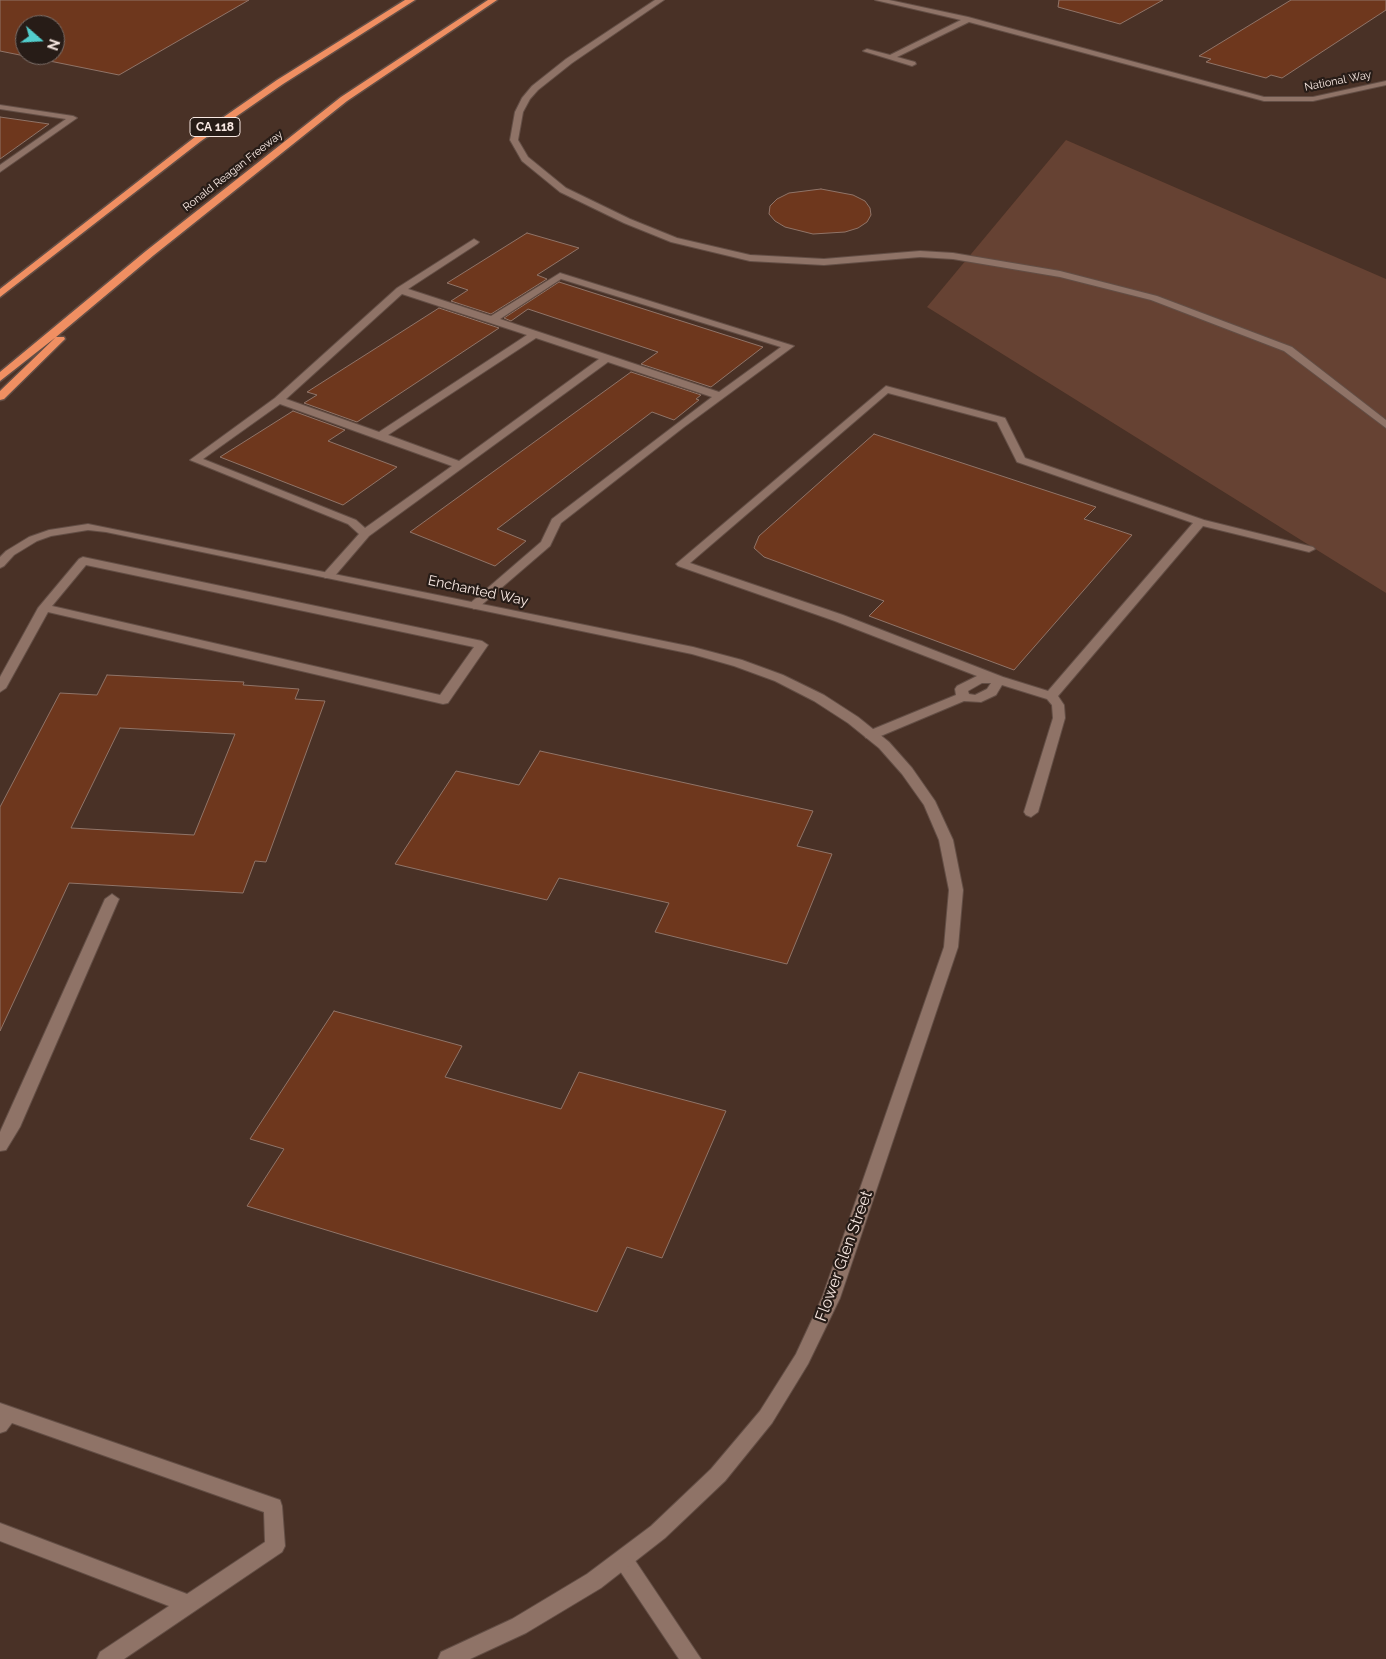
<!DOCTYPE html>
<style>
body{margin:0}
#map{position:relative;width:1386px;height:1659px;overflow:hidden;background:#493126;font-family:Raleway,sans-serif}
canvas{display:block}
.north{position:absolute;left:15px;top:15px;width:50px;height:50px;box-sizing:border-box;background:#271c17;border:1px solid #7b6e68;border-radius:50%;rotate:109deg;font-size:14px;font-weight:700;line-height:20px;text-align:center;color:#f8e8e2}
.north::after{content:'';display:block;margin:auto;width:18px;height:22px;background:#52cdcc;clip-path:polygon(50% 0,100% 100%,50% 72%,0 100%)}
</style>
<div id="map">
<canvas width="1386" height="1659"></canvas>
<div class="north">N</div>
</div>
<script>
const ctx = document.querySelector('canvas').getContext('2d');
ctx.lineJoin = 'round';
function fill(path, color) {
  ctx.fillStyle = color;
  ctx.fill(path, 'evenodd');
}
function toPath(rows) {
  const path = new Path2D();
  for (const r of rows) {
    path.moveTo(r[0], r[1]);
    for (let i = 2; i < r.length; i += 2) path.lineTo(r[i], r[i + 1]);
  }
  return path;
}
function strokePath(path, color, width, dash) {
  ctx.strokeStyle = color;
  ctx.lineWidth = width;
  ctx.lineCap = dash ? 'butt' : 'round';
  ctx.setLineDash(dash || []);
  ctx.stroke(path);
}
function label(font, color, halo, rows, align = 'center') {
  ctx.font = font + ' Raleway,sans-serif';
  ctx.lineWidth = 4.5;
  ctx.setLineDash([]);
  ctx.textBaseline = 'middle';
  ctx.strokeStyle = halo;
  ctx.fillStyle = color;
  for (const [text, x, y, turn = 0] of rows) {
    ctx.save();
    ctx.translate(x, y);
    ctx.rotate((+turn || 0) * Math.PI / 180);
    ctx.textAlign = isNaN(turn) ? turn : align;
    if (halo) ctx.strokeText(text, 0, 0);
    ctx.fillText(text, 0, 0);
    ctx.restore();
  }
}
fill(toPath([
 [1066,140,1386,279,1386,593,927,307]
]), '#664233');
const building = toPath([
 [0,0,249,0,119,75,0,51,0,0],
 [25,25,55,25,55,55,25,55,25,25],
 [1059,0,1163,0,1120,24,1058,7,1059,0],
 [1291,0,1386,0,1386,10,1282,78,1271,75,1266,78,1206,62,1211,59,1199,56,1291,0],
 [0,117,49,124,0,159,0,117],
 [821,189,853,195,865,201,870,208,871,215,867,222,858,228,845,232,813,234,785,227,775,221,769,214,770,206,777,199,789,193,821,189],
 [527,233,579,248,537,275,547,279,491,314,451,301,468,290,447,283,527,233],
 [559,282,763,347,711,387,641,364,658,352,528,309,511,321,504,318,559,282],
 [439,308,499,328,357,422,304,403,317,395,307,392,439,308],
 [631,372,701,395,696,399,699,400,674,420,652,412,497,529,526,541,495,566,410,532,631,372],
 [293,411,345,430,328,441,397,467,343,505,220,457,293,411],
 [874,434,1096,507,1084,519,1132,535,1014,670,869,616,884,601,764,557,754,548,759,536,874,434],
 [107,675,244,682,243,685,299,689,295,699,325,701,266,862,255,861,243,893,69,883,0,1031,0,807,60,693,97,695,107,675],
 [120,728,235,734,194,835,71,828,120,728],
 [540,751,813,811,797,846,832,854,787,964,655,932,669,903,559,878,547,900,395,864,456,771,519,785,540,751],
 [334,1011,462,1046,445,1077,561,1109,579,1072,726,1111,662,1258,627,1247,597,1312,247,1206,284,1149,250,1139,334,1011]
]);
fill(building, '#6e371d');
strokePath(building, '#907468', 1);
const service = toPath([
 [655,0,664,0,572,63,538,90,530,99,523,112,518,140,528,157,566,188,630,219,677,238,750,255,824,259,920,251,953,253,1060,271,1157,296,1292,347,1386,420,1386,428,1284,351,1151,300,1060,277,953,259,920,257,824,265,750,261,671,242,624,223,560,192,522,161,510,140,515,112,522,98,532,86,566,59,655,0],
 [875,0,889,0,968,17,1264,97,1313,97,1386,81,1386,85,1313,101,1264,101,969,22,897,57,915,62,916,64,912,66,863,51,867,49,890,55,961,20,875,0],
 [0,105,73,116,77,118,0,172,0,165,66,119,0,109,0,105],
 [474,239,479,242,477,244,408,289,491,316,560,273,794,346,684,427,561,523,550,546,478,608,474,609,468,605,541,542,552,519,712,397,608,362,369,536,333,578,325,578,323,575,325,572,359,534,348,524,190,460,275,398,397,288,474,239],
 [561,279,781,347,719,392,500,319,561,279],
 [402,294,527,335,379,432,286,399,402,294],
 [536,338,599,359,459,461,388,435,536,338],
 [280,404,452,466,365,528,356,520,203,459,280,404],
 [886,386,1005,418,1025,458,1204,520,1313,547,1315,549,1309,552,1203,526,1058,696,1064,705,1065,718,1038,812,1031,817,1026,815,1024,812,1053,718,1052,705,1047,699,1002,685,996,695,981,702,964,701,876,738,866,738,864,735,866,732,956,695,955,689,957,686,977,676,835,621,678,566,676,564,886,386],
 [888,393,997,422,1017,462,1193,523,1048,691,1003,677,843,615,690,563,888,393],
 [982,683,991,683,987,689,975,695,969,694,968,691,982,683],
 [83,557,482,641,488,645,448,703,443,704,48,612,6,688,0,692,0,677,38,608,79,559,83,557],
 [86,565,474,647,440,695,52,606,86,565],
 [112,894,119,899,20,1127,6,1150,0,1151,0,1132,105,899,112,894],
 [0,1403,280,1500,282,1506,285,1546,282,1552,124,1659,97,1659,100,1652,169,1606,0,1541,0,1523,187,1594,265,1542,264,1512,12,1423,6,1431,0,1433,0,1403],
 [623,1550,630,1553,701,1659,679,1659,616,1565,613,1559,616,1553,623,1550]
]);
const minor = toPath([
 [88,524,693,647,742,660,783,675,824,695,858,717,889,742,912,768,935,801,953,840,963,890,958,947,840,1298,808,1364,772,1423,725,1481,665,1538,601,1588,526,1633,470,1659,438,1659,441,1652,512,1619,587,1574,651,1526,711,1469,760,1411,796,1354,822,1298,944,947,949,890,939,840,924,805,902,774,879,748,848,723,814,701,775,681,734,666,692,654,106,532,88,530,51,536,37,541,14,555,4,566,0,568,0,557,6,551,29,537,49,530,88,524]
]);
const motorway = toPath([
 [405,0,415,0,283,84,201,141,0,297,0,289,195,137,277,80,405,0],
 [488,0,497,0,347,101,154,255,56,337,64,337,65,339,4,399,0,400,0,391,56,337,0,381,0,372,146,251,341,97,488,0]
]);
strokePath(service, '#634e45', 2);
strokePath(minor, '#634e45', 2);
strokePath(motorway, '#634e45', 3);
fill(service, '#8f7367');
fill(minor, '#8f7367');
fill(motorway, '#f08f62');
label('11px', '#f8e8e2', '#271c17', [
 ["National Way",1338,81,-11],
 ["Ronald Reagan Freeway",233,171,-38]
]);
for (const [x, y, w] of [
 [215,127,50]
]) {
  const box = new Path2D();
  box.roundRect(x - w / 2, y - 9.5, w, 19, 4);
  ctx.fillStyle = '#271c17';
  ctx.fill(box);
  strokePath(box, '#f8e8e2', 1);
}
label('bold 12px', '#f8e8e2', null, [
 ["CA 118",215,127]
]);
label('14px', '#f8e8e2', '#271c17', [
 ["Enchanted Way",478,591,12]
]);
label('16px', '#f8e8e2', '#271c17', [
 ["Flower Glen Street",844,1256,-70]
]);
</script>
